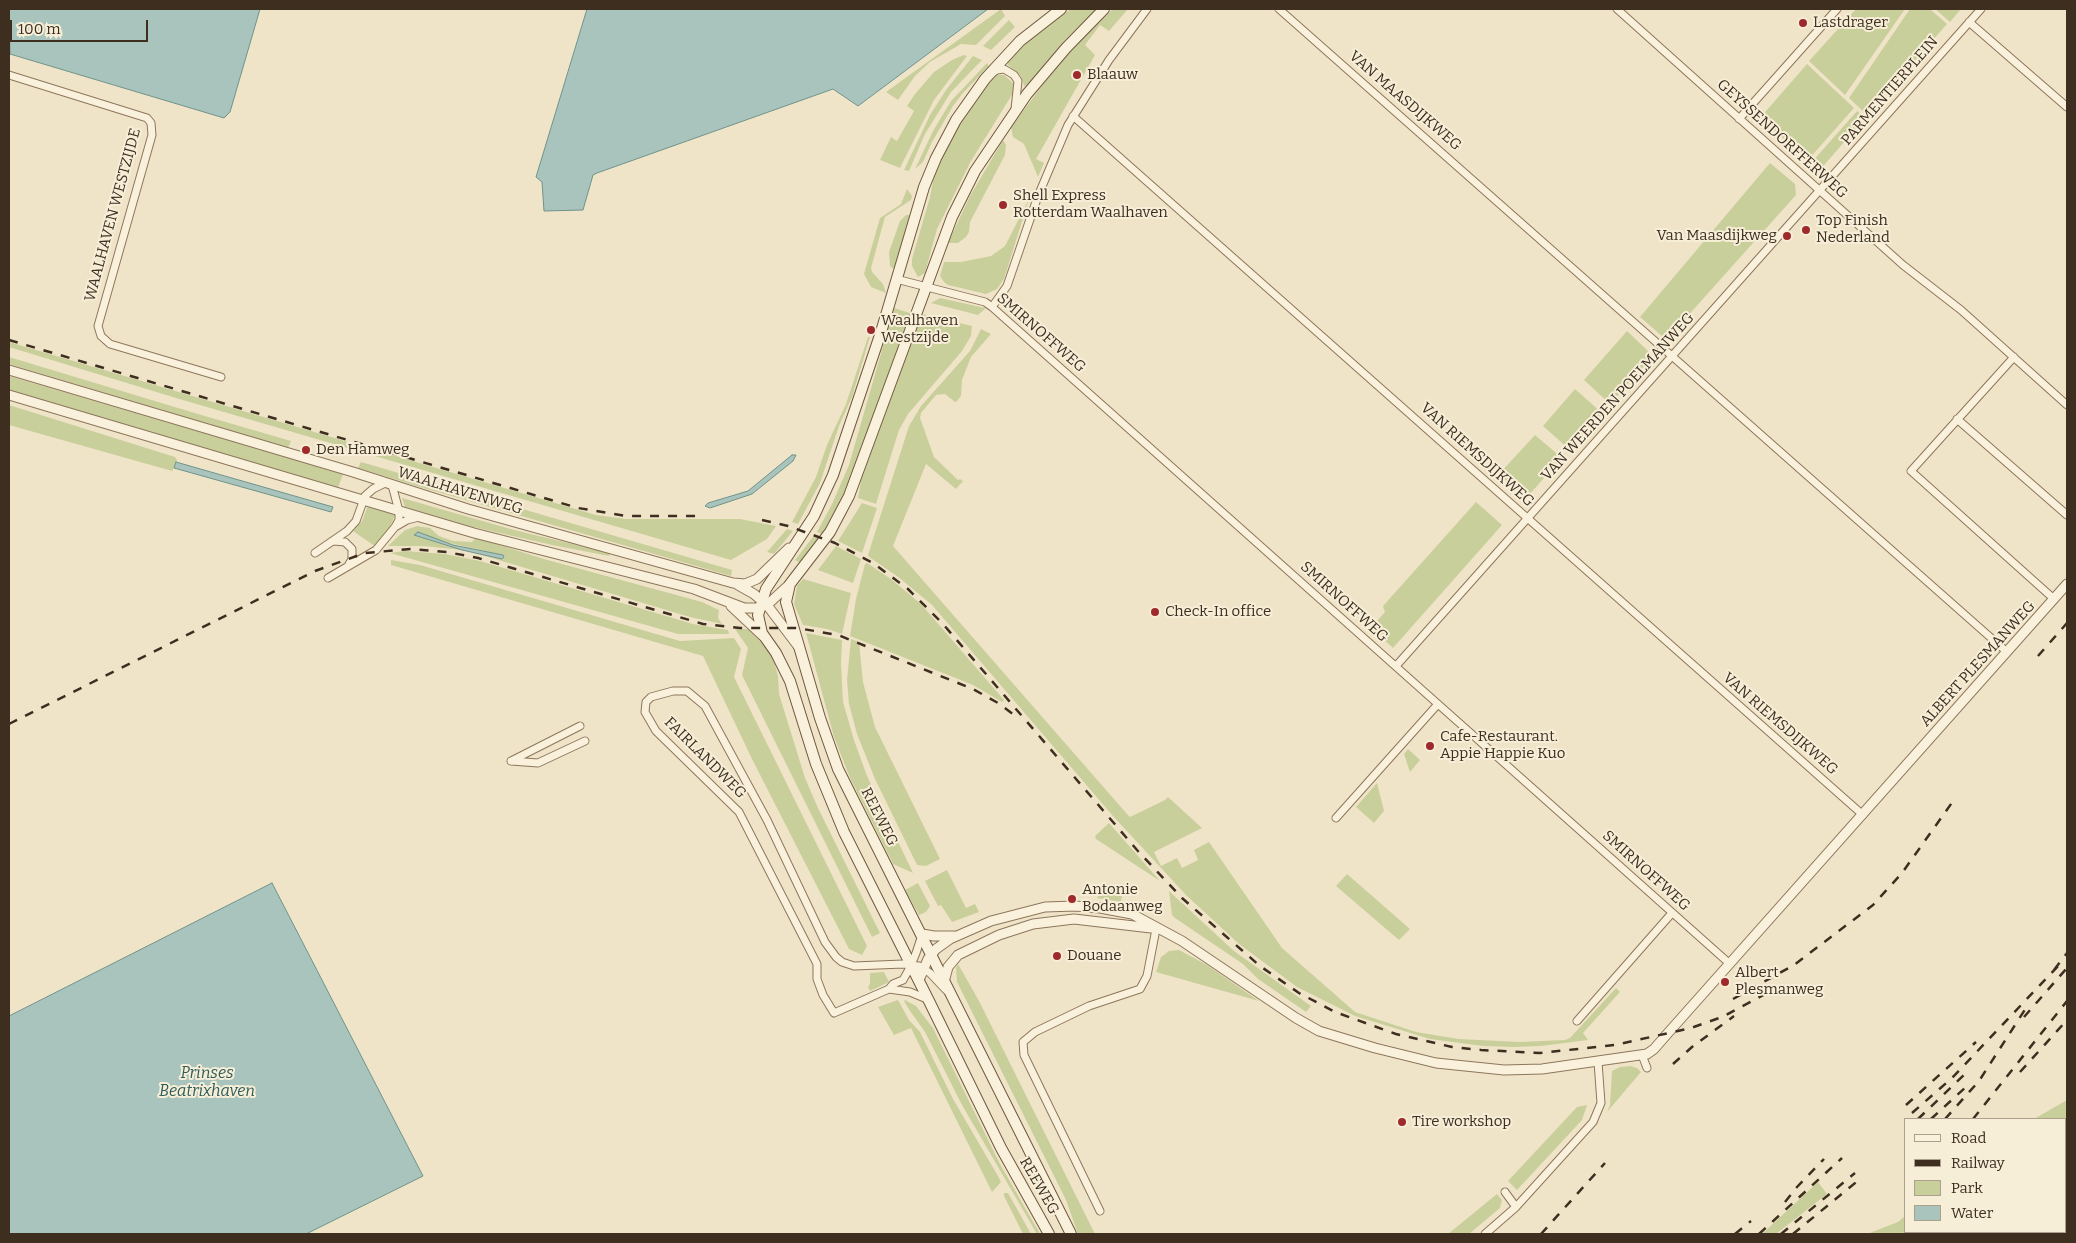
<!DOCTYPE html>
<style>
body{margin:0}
#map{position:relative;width:2076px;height:1243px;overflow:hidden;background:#f0e4c8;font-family:Bitter,serif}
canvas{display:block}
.frame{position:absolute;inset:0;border:10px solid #3d2e20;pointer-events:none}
.legend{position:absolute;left:1904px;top:1118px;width:162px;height:115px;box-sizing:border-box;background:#f7eed8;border:1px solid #ada18e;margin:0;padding:6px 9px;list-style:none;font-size:15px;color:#3d2e20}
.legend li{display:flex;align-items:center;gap:10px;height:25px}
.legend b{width:25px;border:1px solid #ada18e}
.scale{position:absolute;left:10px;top:20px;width:138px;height:22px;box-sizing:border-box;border:2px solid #3d2e20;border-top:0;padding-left:6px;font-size:15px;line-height:18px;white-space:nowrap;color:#3d2e20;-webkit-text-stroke:4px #f7eed8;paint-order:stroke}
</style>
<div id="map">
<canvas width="2076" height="1243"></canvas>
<div class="frame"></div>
<ul class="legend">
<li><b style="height:6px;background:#faf1dc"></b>Road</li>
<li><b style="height:6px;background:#3d2e20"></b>Railway</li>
<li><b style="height:14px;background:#c9cf9b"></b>Park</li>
<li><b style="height:14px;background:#a9c4bc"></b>Water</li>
</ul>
<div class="scale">100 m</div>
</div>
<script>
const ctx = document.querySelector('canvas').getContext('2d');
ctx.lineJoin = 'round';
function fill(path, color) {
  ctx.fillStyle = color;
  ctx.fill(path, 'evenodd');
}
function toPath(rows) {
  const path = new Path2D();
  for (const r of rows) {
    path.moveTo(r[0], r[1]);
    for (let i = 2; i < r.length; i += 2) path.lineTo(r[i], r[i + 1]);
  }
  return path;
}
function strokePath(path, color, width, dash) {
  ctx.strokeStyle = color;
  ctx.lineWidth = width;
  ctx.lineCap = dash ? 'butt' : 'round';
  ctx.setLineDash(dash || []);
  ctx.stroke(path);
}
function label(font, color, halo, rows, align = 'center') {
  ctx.font = font + ' Bitter,serif';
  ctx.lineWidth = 4;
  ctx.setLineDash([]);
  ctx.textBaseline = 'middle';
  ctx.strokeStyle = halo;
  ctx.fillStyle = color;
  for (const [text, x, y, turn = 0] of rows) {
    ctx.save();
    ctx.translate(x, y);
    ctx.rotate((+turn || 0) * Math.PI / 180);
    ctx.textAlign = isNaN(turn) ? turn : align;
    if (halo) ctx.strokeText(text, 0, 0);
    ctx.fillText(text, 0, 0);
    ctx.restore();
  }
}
fill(toPath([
 [1001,9,1005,16,976,45,961,44,930,62,915,76,898,100,886,92],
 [1071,9,1096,9,1064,41,1028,85,1024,86,1021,76,1008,65,1007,60,1040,31],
 [1113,9,1128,9,1109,31,1100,25,1085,45,1095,55,1036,159,1044,163,1038,177,1024,144,1013,137,1011,127,1044,83,1083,37],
 [1856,9,1905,9,1845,95,1809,61],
 [1910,9,1930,9,1947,24,1867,115,1849,98],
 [1935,9,1961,9,1950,22],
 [1009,20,1015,27,991,50,983,46],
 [964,55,967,56,934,100,900,168,880,160,891,137,897,141,914,111,907,106,915,94,934,72,952,60],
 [973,56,982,60,951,92,925,134,909,171,904,170,930,115,946,90],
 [987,63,989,66,962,94,953,106,932,142,923,162,915,169,933,131,951,101],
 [1807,64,1854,108,1808,160,1760,118],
 [997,75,1004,75,1013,83,1013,93,971,161,937,229,925,273,918,277,912,266,912,259,930,197,935,170,967,110,991,80],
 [1857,111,1865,118,1819,171,1811,163],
 [1003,140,1006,145,1005,155,970,222,969,232,966,237,958,243,948,243,970,196],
 [1770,163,1795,184,1796,195,1668,338,1662,336,1640,317],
 [907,189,912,196,911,200,885,217,871,268,872,272,883,284,886,293,871,287,864,274,880,218,901,204],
 [1029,199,1004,279,997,289,986,294,948,285,944,282,940,276,944,262,961,262,991,256,1005,246],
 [906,215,910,215,894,269,890,266,889,252,900,221],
 [940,298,985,308,985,309,978,315,931,303],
 [894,308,910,313,847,488,822,534,817,532,832,504,849,465],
 [922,314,972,326,971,336,962,351,908,414,899,430,876,504,858,498,861,481],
 [981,329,991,334,971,357,962,380,961,396,957,401,955,402,945,394,936,395,921,413,920,418,934,457,958,480,960,479,963,481,956,489,926,464,893,546,1127,814,1130,817,1165,800,1168,797,1202,828,1154,852,1161,866,1177,858,1182,868,1198,860,1194,850,1209,842,1282,948,1355,1012,1416,1032,1459,1039,1519,1042,1565,1040,1570,1038,1616,988,1620,992,1583,1033,1588,1040,1541,1046,1515,1047,1483,1046,1430,1039,1355,1016,1297,987,1239,944,1186,895,1113,816,932,605,897,576,869,557,868,555,874,536,909,426,921,406,970,351],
 [1627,331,1647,350,1652,357,1610,404,1584,380],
 [868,337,870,337,852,397,839,426,820,483,798,524,792,522,816,477,827,445,846,404],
 [9,342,596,515,626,519,740,519,776,526,767,539,731,560,176,398,9,347],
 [9,357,198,414,291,441,288,448,9,364],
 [9,376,343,474,338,488,9,391],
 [1575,389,1602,413,1570,450,1543,426],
 [9,405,175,457,177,460,174,468,172,471,9,425],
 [1535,435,1562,458,1528,496,1524,497,1499,474],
 [361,462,732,570,731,576,420,487,358,468],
 [402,498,514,530,610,553,609,556,552,545,469,526,405,507],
 [1476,502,1502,525,1393,648,1371,628,1385,612,1383,606],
 [862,503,877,508,862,553,838,541],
 [368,506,395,515,388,532,376,547,353,531,362,521],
 [417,526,430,528,439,536,453,541,472,542,475,538,487,541,544,559,702,602,719,610,718,618,722,624,690,617,475,553,502,559,503,555,414,535,462,550,423,546,388,546,405,530],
 [787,529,793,531,774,554,767,552],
 [813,537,820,539,800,563,795,560],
 [836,546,861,559,853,583,818,570],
 [405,551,445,554,480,561,693,624,728,630,729,634,678,634,390,553],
 [391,560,420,565,680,641,734,638,741,649,734,677,867,946,862,955,849,949,752,759,703,656,391,565],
 [867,563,891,579,921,604,1004,700,1002,702,973,685,850,636,856,599,865,564],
 [803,579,851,593,842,634,827,629,803,625,794,604,797,586],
 [735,629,749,629,769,651,774,661,778,676,779,694,805,778,818,808,880,933,872,937,742,675,748,648],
 [806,633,842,640,841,663,843,702,854,740,867,776,913,873,893,864,850,778,834,737],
 [851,639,859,642,863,682,875,727,940,859,926,866,917,865,875,779,857,734,849,704,847,680],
 [1408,749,1420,760,1410,772,1404,754],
 [1377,783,1384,811,1374,823,1356,807],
 [1109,823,1160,881,1096,839,1095,836],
 [947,870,966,908,975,904,979,912,952,922,941,905,938,906,925,881],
 [1347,874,1410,929,1399,940,1336,886],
 [918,883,930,906,926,912,919,915,905,890],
 [1106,883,1122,895,1121,902,1097,898],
 [1169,891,1234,951,1311,1006,1306,1012,1258,979,1243,964,1175,918,1172,915],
 [1179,950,1207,965,1259,1001,1156,972,1161,957,1169,951],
 [958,964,979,1001,1095,1234,1078,1234,1066,1200,957,982,956,968],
 [884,972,889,982,870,991,868,987,870,984,870,973],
 [898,1000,909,1020,920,1032,953,1099,998,1176,1001,1182,992,1192,911,1028,894,1035,878,1007],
 [905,1000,916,1006,933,1028,1000,1164,1040,1234,1037,1234,962,1105,925,1032,908,1008,904,1001],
 [1630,1066,1637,1068,1641,1072,1607,1112,1610,1105,1612,1071,1620,1067],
 [2067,1100,2067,1139,2065,1140,2065,1119,2034,1119],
 [1587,1105,1582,1120,1517,1190,1508,1181,1577,1107],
 [1818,1182,1827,1194,1776,1234,1762,1234],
 [1004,1193,1008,1193,1031,1234,1023,1234,1004,1196],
 [1497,1194,1502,1200,1500,1208,1469,1234,1448,1234],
 [1905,1216,1905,1232,1936,1232,1930,1234,1867,1234,1898,1222]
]), '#c9cf9b');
const water = toPath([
 [9,9,260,9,230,112,224,118,10,54,9,9],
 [587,9,988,9,858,106,833,89,597,173,593,175,583,210,544,211,542,182,536,177,587,9],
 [792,455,796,455,793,461,752,494,710,508,705,506,708,503,748,491,792,455],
 [176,462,333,507,331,512,174,468,176,462],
 [418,532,453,545,503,555,504,557,502,559,462,550,414,535,418,532],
 [272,883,423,1176,306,1234,9,1234,9,1016,272,883]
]);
fill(water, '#a9c4bc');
strokePath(water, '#6f938a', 1);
const minor = toPath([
 [1279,9,2007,652],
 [1617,9,1903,265,1961,310,2067,405],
 [1969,22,2067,107],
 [992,73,997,70,1004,69,1014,75,1018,81,1015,109],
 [9,75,147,118,151,123,152,135,98,326,101,336,110,344,221,377],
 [1073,116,1863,815],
 [1739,119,1837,9],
 [896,279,985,302,992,307,1730,964],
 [992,307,1007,286,1038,196,1068,125,1109,60,1147,9],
 [2014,357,1911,471,2054,599],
 [1957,419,2067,515],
 [395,527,407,520,419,517],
 [334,541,345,542,352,549,352,559,348,566],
 [315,553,347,531,356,521,365,496,373,489,385,483],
 [328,578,376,550,395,527,399,520,399,511,392,485],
 [1396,666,1981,9],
 [511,761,538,763,585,741],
 [511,761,580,726],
 [1336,818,1438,704],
 [922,935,916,953,911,965,907,973,903,980,893,984,889,989,834,1013,823,995,817,979,817,964,739,812,656,731,645,712,646,702,651,697,673,691,687,691,705,706,767,820,825,942,836,957,842,962,854,966,903,964,919,966,930,973,946,990],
 [889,989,910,992,927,999],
 [1577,1021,1672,913],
 [1642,1055,1647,1068],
 [2065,1145,2067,1144],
 [1505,1192,1516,1207],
 [1100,1211,1024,1055,1023,1042,1035,1032,1089,1006,1140,989,1147,976,1156,929],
 [1485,1234,1516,1207,1593,1122,1601,1103,1598,1062]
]);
const tertiary = toPath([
 [9,370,353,472,468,509,733,583,745,584,757,579,789,548],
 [9,395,474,533,694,589,744,608,756,608,767,605,791,583],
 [738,585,754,594,767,605,798,646],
 [731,606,763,636],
 [922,934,934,936,954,936],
 [919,980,928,959,936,949,950,939,991,921,1045,907,1075,906,1100,908,1132,914,1182,941,1296,1018,1319,1031,1375,1048,1436,1063,1504,1070,1542,1069,1647,1054,1654,1049,1668,1033,2067,584],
 [944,982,948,967,958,955,999,935,1033,924,1074,919,1151,928]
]);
const secondary = toPath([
 [2065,1213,2067,1212],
 [1049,1234,1001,1148,929,1001,844,832,816,764,790,681,776,653,762,633,758,615,766,589,814,516,833,475,881,332,924,187,936,158,956,120,985,79,1020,41,1061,9],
 [1071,1234,838,769,820,718,786,602,790,584,830,532,849,496,952,217,975,171,1027,94,1066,48,1104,9],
 [2027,1234,2031,1232]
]);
strokePath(minor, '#8d765c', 9);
strokePath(tertiary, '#8d765c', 11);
strokePath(secondary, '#6f573f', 12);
strokePath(minor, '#faf1dc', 7);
strokePath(tertiary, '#faf1dc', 9);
strokePath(secondary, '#faf1dc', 10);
strokePath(toPath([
 [9,340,578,508,626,516,701,516],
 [762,520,788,526,835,543,873,563,908,589,943,624,1137,850,1182,898,1260,966,1299,993,1335,1012,1396,1034,1452,1047,1481,1050,1540,1053,1615,1045,1691,1028,1722,1017,1769,992],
 [2038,656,2067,623],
 [9,724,315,571,365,553,411,549,447,552,478,558,703,624,740,628,797,628,838,635,973,689,998,703,1017,717],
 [2054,970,2067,953],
 [1733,999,1794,965,1873,905,1902,873,1956,797],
 [2024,1017,2067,968],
 [1673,1064,1692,1047,1734,1016],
 [2020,1072,2067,1020],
 [1906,1105,1976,1042],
 [1912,1113,1952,1078,2059,965],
 [1918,1119,1966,1073],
 [1931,1119,1967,1086],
 [1945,1119,1979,1081,2026,1008],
 [1973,1119,2067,1001],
 [2065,1173,2067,1171],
 [1785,1202,1797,1187,1824,1159],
 [1541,1234,1605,1163],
 [1735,1234,1751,1221],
 [1759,1234,1842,1158],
 [1781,1234,1855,1173],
 [1793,1234,1860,1179],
 [1944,1234,1949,1232],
 [1958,1234,1963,1232]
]), '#3d2e20', 2.5, [9, 9]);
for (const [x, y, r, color] of [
 [1803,23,5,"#9e2a2b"],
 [1077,75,5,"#9e2a2b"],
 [1003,205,5,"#9e2a2b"],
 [1806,230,5,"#9e2a2b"],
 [1787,236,5,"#9e2a2b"],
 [871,330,5,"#9e2a2b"],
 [306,450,5,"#9e2a2b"],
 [1155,612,5,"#9e2a2b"],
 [1430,746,5,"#9e2a2b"],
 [1072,899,5,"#9e2a2b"],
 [1057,956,5,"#9e2a2b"],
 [1725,982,5,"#9e2a2b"],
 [1402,1122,5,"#9e2a2b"]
]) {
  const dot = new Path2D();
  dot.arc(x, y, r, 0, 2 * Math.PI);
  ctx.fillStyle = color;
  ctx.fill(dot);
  strokePath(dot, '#f7eed8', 2);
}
label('15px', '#3d2e20', '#f7eed8', [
 ["Lastdrager",1813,23],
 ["Blaauw",1087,75],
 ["Shell Express",1013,196],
 ["Rotterdam Waalhaven",1013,213],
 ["Top Finish",1816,221],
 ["Nederland",1816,238],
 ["Van Maasdijkweg",1777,236,"right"],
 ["Waalhaven",881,321],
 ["Westzijde",881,338],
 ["Den Hamweg",316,450],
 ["Check-In office",1165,612],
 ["Cafe-Restaurant.",1440,737],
 ["Appie Happie Kuo",1440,754],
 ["Antonie",1082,890],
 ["Bodaanweg",1082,907],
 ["Douane",1067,956],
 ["Albert",1735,973],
 ["Plesmanweg",1735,990],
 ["Tire workshop",1412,1122]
], 'left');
label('15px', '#3d2e20', '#f7eed8', [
 ["PARMENTIERPLEIN",1890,91,-49],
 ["VAN MAASDIJKWEG",1405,101,41],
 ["GEYSSENDORFFERWEG",1782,139,42],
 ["WAALHAVEN WESTZIJDE",113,215,-75],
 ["SMIRNOFFWEG",1041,333,41],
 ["VAN WEERDEN POELMANWEG",1618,397,-48],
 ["VAN RIEMSDIJKWEG",1477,455,42],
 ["WAALHAVENWEG",460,491,17],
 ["SMIRNOFFWEG",1344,602,42],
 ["ALBERT PLESMANWEG",1978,664,-48],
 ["VAN RIEMSDIJKWEG",1780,724,41],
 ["FAIRLANDWEG",705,758,45],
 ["REEWEG",879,817,63],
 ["SMIRNOFFWEG",1646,871,42],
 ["REEWEG",1039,1186,60]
]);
label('italic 16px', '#2f5d5a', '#f7eed8', [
 ["Prinses",207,1074],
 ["Beatrixhaven",207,1092]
]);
</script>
